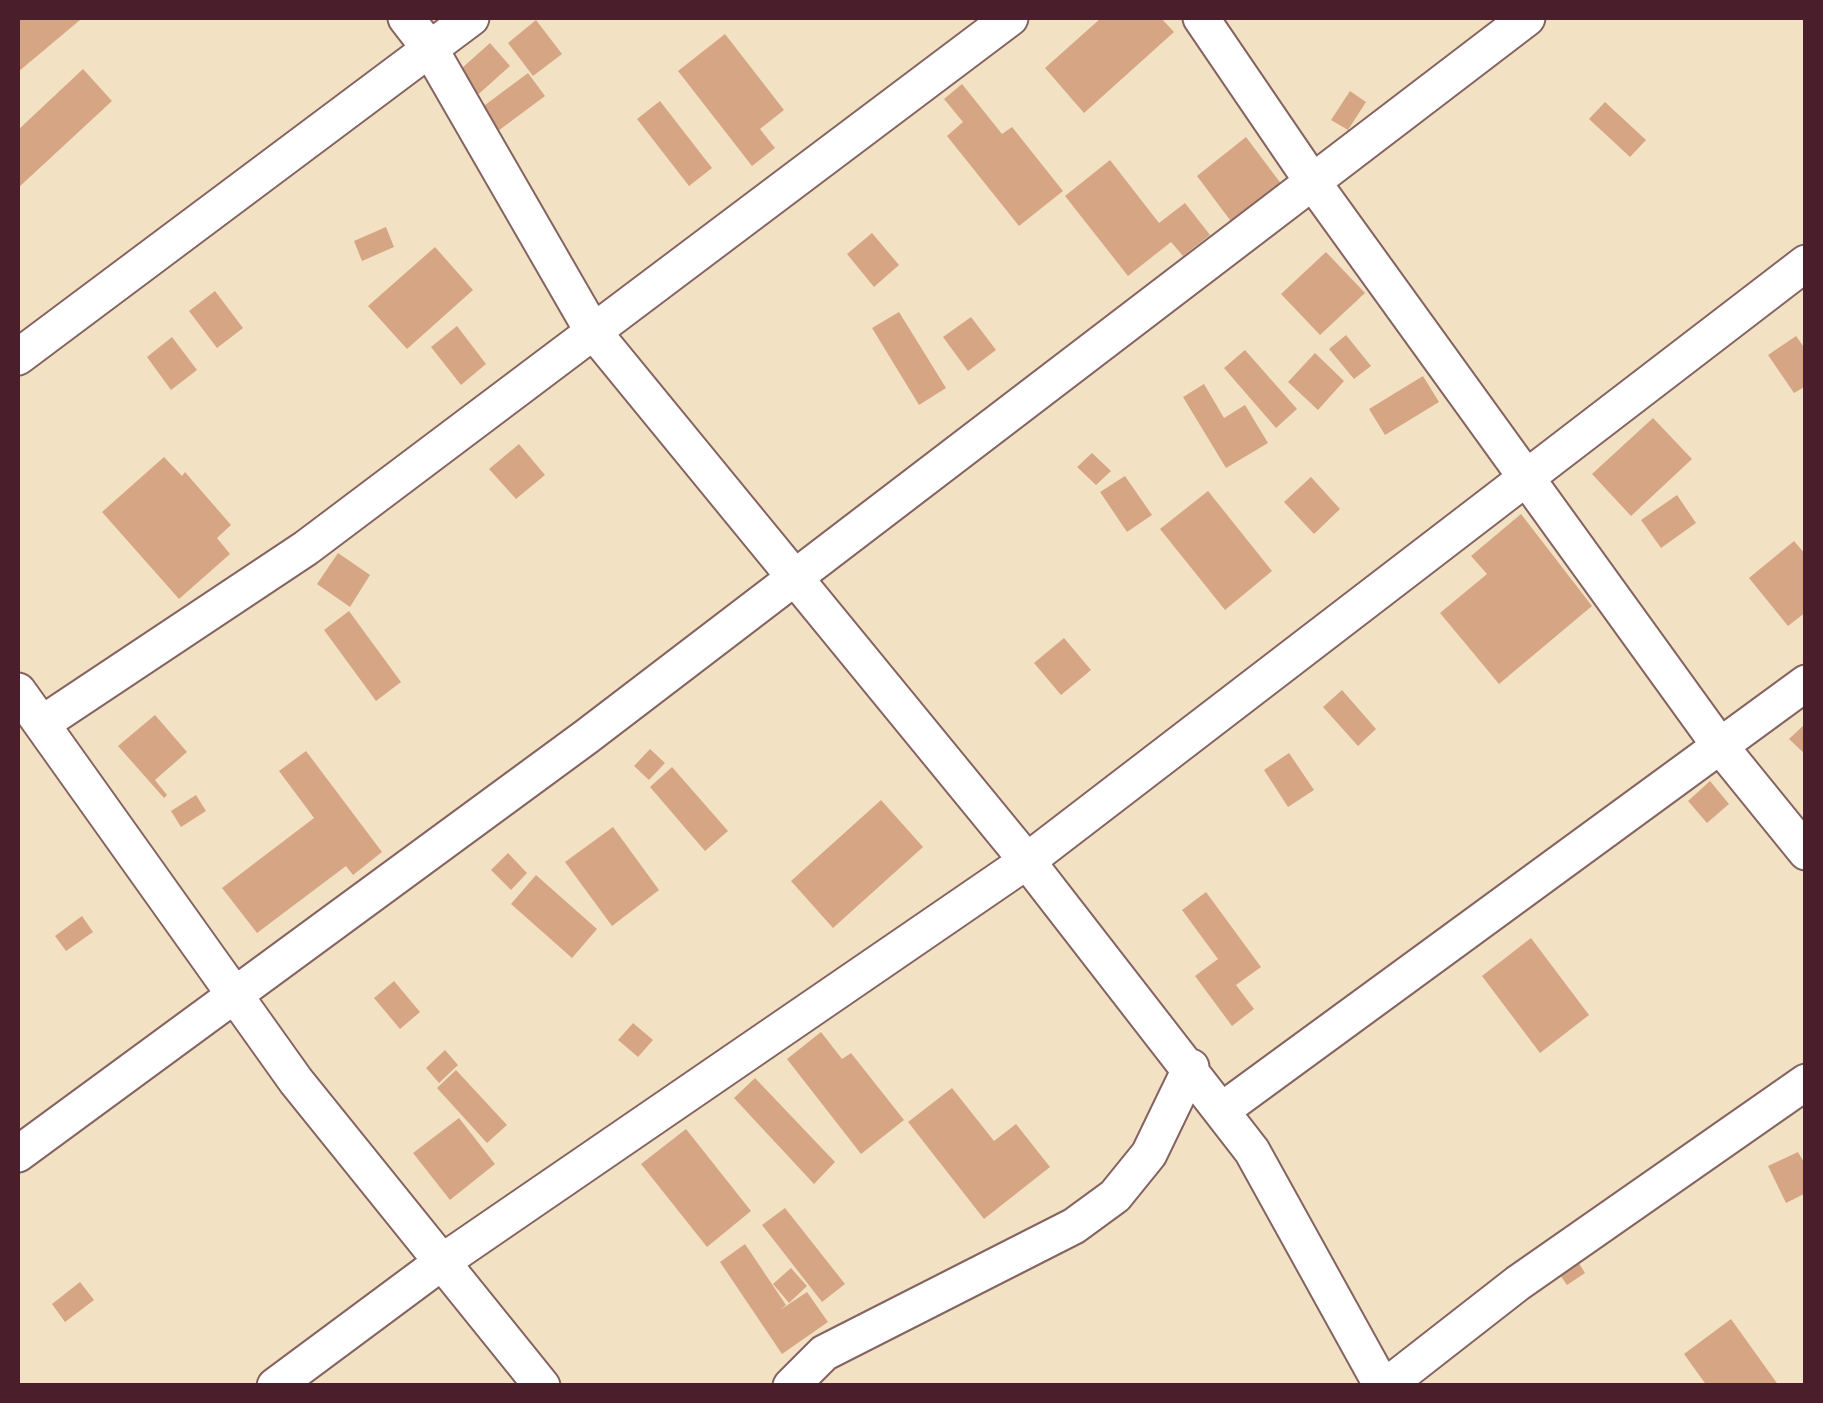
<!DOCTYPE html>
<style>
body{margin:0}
#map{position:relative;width:1823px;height:1403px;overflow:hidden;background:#f3e1c4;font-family:Mynerve,sans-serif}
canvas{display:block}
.frame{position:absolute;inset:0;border:20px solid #4a1f2b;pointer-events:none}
</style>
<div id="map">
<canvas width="1823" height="1403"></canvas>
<div class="frame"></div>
</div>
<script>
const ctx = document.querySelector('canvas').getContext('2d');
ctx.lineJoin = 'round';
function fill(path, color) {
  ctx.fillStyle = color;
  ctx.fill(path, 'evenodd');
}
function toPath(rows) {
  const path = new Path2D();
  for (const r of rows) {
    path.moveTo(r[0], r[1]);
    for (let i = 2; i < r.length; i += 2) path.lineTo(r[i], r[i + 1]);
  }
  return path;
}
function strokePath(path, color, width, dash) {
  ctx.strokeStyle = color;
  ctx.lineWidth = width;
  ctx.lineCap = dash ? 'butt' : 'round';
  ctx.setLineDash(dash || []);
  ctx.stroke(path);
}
fill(toPath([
 [18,18,78,18,80,20,18,72],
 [1101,18,1161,18,1174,32,1084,113,1045,68],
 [536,20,562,54,533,76,508,43],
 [725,34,784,110,760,129,775,148,752,166,678,71],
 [490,43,510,66,463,108,443,85],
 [83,69,112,101,18,188,18,130],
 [528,73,545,96,498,131,481,108],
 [962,84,1002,134,1012,127,1063,191,1019,226,947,136,963,122,944,99],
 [1350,91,1366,102,1348,130,1331,120],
 [660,101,712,168,689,186,637,119],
 [1605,102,1646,140,1630,157,1589,119],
 [1246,137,1285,189,1236,228,1197,176],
 [1110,160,1159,223,1185,203,1210,235,1183,256,1171,242,1128,276,1065,196],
 [386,227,394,247,362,261,354,241],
 [872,233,899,265,874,287,847,254],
 [435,247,473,290,407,349,368,306],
 [1326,252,1365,293,1320,335,1281,294],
 [215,291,243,328,217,348,189,311],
 [899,312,946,388,919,405,872,328],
 [971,317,996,350,968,371,943,337],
 [457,326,486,364,461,385,431,347],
 [1346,335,1371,366,1354,379,1329,349],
 [1796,336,1806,350,1806,386,1794,393,1768,355],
 [172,337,197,370,171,390,147,357],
 [1245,350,1297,409,1276,428,1224,368],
 [1315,353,1344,381,1318,410,1288,382],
 [1423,376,1439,402,1385,435,1369,409],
 [1204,384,1224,418,1245,405,1268,443,1226,468,1183,397],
 [1653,418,1692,459,1631,516,1592,474],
 [519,444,545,475,516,499,489,469],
 [1092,453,1111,471,1096,485,1077,467],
 [164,457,182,476,185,472,231,525,217,538,230,554,179,599,102,512],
 [1125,476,1152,515,1127,532,1100,492],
 [1311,477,1340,509,1314,534,1284,502],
 [1208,491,1272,571,1225,610,1160,529],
 [1677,495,1696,523,1661,548,1641,520],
 [1521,514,1592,606,1499,684,1440,613,1487,574,1471,556],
 [1794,541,1806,555,1806,612,1788,626,1749,578],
 [338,553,370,575,350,607,317,584],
 [349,611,401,682,376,701,324,630],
 [1064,638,1091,670,1061,695,1034,663],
 [1342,690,1376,729,1358,746,1323,707],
 [155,715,187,752,155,780,167,795,164,798,118,746],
 [1806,723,1806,755,1789,739],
 [650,749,665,763,649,780,634,766],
 [306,751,382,852,353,875,346,866,257,933,222,888,314,818,279,771],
 [1289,753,1314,790,1288,807,1264,770],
 [672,767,728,831,705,851,650,787],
 [1710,781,1729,804,1707,823,1688,801],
 [196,795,206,811,181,827,171,811],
 [881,800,923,847,833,928,791,881],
 [613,827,659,890,612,926,565,862],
 [508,853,527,873,511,890,491,870],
 [536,875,597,929,572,958,511,904],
 [1206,892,1261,967,1236,985,1254,1009,1232,1026,1195,976,1218,959,1182,910],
 [82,916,93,932,66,951,55,936],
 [1531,938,1589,1015,1540,1053,1482,976],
 [394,981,420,1012,400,1029,374,998],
 [633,1023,653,1040,638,1057,618,1040],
 [821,1032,842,1059,851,1053,904,1120,861,1154,787,1059],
 [445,1050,458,1065,439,1083,426,1068],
 [456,1070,507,1125,487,1143,437,1088],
 [755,1078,835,1162,814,1184,734,1098],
 [952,1088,994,1141,1016,1124,1050,1167,984,1219,908,1122],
 [459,1118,495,1164,450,1200,413,1153],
 [686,1129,751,1211,707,1247,641,1164],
 [1798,1152,1806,1166,1806,1193,1786,1203,1768,1166],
 [785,1208,845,1284,822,1302,762,1225],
 [745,1244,786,1305,780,1310,807,1292,828,1322,782,1354,720,1262],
 [1572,1252,1585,1273,1567,1285,1553,1265],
 [791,1268,807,1286,789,1303,773,1284],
 [80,1282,94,1300,65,1322,52,1304],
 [1731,1319,1779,1386,1707,1386,1684,1354]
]), '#d6a684');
const minor = toPath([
 [406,18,430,49,592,330,1027,861,1252,1151,1382,1386],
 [1201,18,1312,181,1720,746,1806,852],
 [18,357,471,18],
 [18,691,296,1081,542,1386],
 [43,723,306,548,1010,18],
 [1221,1111,1806,683],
 [18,1154,586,737,1527,18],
 [275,1386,442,1262,1027,861,1806,263],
 [791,1386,824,1353,1074,1226,1115,1196,1149,1154,1191,1067],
 [1386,1386,1518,1283,1806,1082]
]);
strokePath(minor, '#856361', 39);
strokePath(minor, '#fff', 35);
</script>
